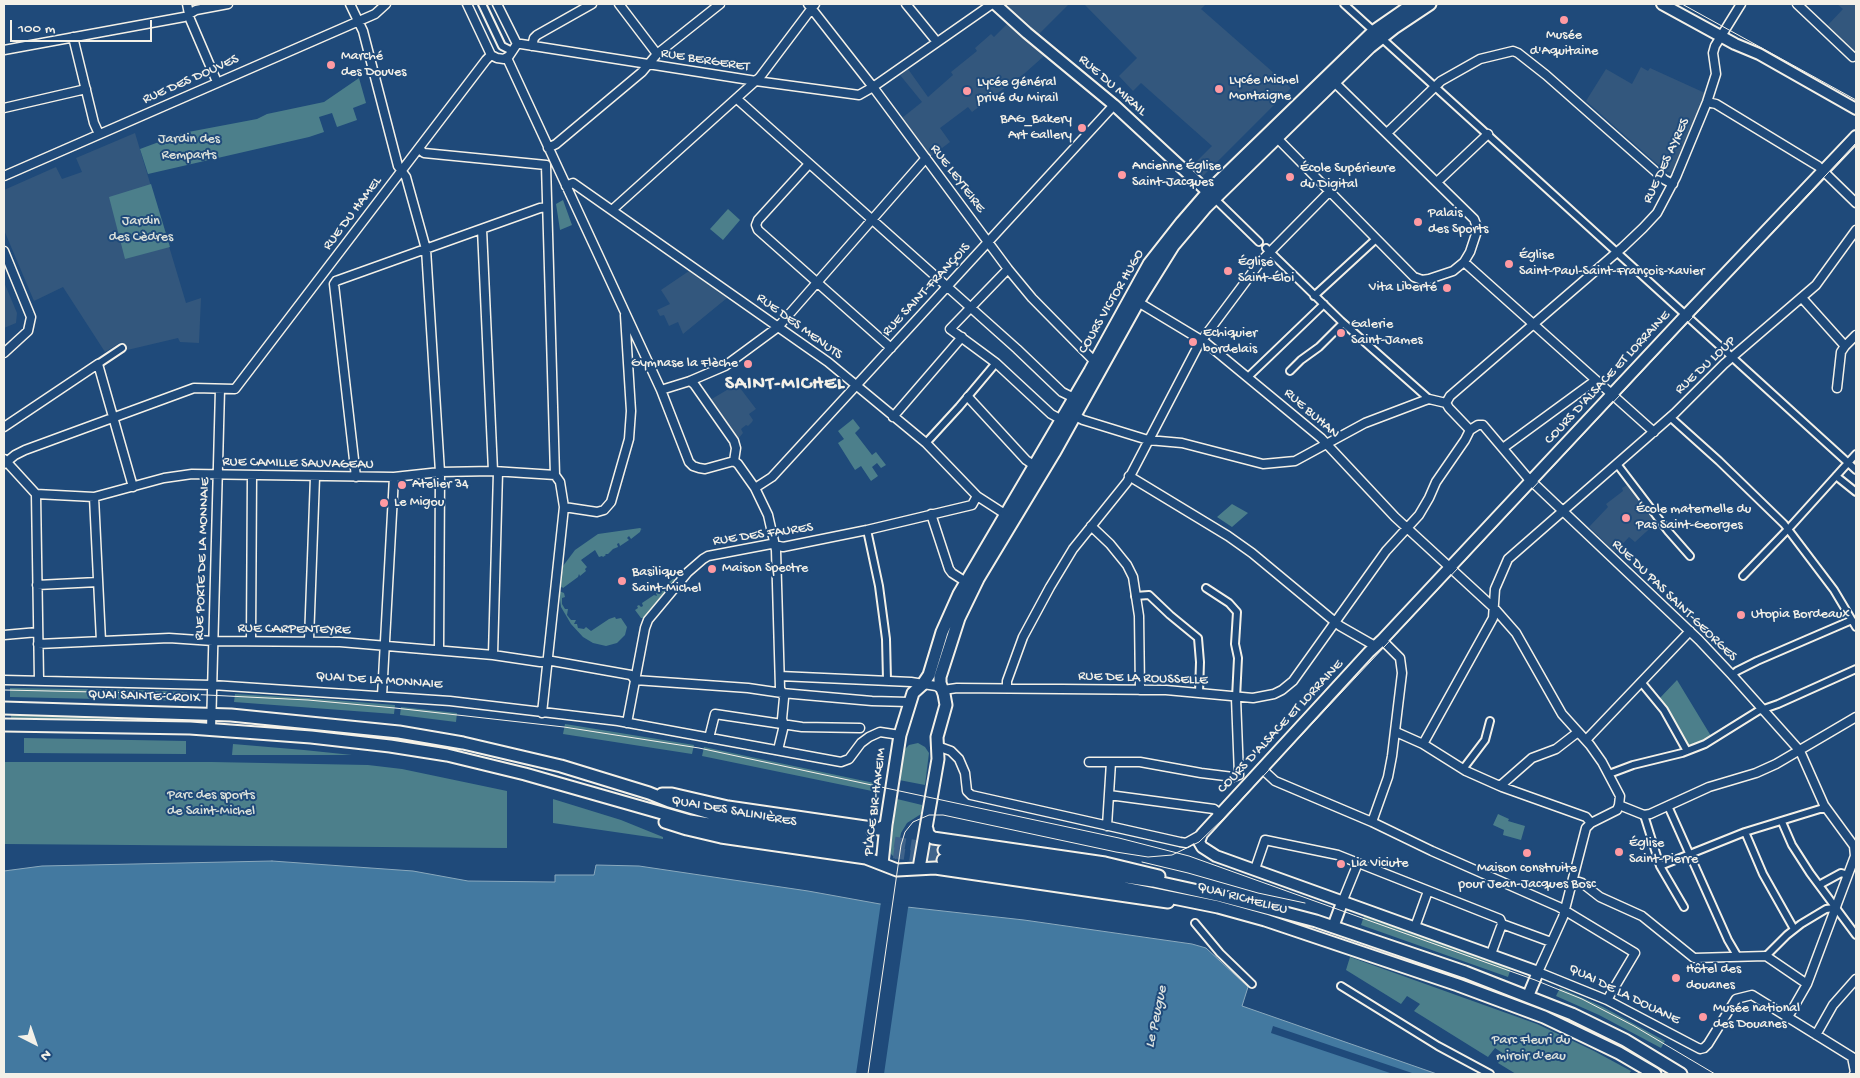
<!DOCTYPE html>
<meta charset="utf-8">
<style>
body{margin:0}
#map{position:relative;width:1860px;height:1078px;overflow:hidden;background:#1f4a7a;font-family:"Gochi Hand",sans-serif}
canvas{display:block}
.frame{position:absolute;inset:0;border:5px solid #f4f1e8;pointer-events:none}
.north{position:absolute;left:10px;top:1018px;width:50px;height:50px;-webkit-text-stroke:4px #1f4a7a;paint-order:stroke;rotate:139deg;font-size:14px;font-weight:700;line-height:20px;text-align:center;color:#f4f1e8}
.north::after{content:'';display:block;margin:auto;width:18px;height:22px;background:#f4f1e8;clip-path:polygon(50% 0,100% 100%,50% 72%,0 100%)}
.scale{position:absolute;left:10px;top:20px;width:142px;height:22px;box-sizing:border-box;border:2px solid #f4f1e8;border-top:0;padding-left:6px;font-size:15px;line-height:18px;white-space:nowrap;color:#f4f1e8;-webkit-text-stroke:4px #1f4a7a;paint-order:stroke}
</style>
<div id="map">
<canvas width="1860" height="1078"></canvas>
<div class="frame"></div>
<div class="north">N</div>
<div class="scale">100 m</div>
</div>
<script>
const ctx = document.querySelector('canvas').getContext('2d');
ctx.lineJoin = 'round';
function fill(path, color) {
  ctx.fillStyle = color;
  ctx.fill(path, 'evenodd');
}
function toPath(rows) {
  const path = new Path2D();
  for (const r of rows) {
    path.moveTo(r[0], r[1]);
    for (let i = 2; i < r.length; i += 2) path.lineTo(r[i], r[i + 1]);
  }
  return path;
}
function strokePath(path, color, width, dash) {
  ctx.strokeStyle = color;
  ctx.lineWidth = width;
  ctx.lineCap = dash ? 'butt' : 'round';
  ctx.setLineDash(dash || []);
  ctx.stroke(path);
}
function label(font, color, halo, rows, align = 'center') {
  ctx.font = font + ' "Gochi Hand",sans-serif';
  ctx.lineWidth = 4;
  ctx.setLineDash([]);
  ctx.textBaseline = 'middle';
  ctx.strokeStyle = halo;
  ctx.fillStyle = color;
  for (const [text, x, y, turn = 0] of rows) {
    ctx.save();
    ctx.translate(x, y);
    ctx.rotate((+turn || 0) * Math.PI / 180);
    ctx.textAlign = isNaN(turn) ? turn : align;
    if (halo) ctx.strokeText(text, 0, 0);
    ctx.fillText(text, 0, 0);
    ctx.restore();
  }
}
fill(toPath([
 [1005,4,1069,4,1039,34],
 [1084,4,1206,4,1201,9,1291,88,1203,176,1192,166,1212,146,1141,83,1133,91,1119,76,1137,58],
 [1837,4,1856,4,1856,54,1827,26,1843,9],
 [1007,24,1044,56,1025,73,972,112,968,107,940,128,950,142,930,157,902,118,922,102,900,75,908,69,928,97,953,75,951,72,977,51,975,48,991,34,994,37],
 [1641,67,1648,71,1650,68,1705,93,1680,157,1674,169,1671,173,1665,171,1586,101,1606,69,1632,84],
 [135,133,186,303,201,298,199,343,180,342,178,338,123,351,121,342,105,352,63,287,34,301,4,230,4,190,56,167,62,179,82,172,76,158],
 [689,271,727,298,683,334,678,322,669,326,664,315,660,316,657,310,670,304,661,290],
 [4,282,17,313,16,323,4,328],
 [737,384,756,409,749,414,753,420,752,422,748,426,746,425,741,429,743,433,738,439,710,400],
 [1629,484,1657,522,1635,542,1629,537,1615,552,1589,527,1608,507,1606,504,1623,491,1622,488]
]), '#33577d');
fill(toPath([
 [359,78,366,103,353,108,357,120,337,127,332,113,319,117,324,132,309,137,148,174,140,149,183,133,257,119,267,114,324,102],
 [151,184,170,247,125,259,109,197],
 [563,200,572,225,560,230,556,204],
 [728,209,740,220,723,240,710,229],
 [853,419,860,428,855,433,872,455,876,452,886,465,881,468,877,463,872,467,878,476,871,481,861,466,855,470,838,443,844,439,838,431],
 [1232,504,1248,513,1232,527,1217,517],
 [640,528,643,530,641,529,640,532,631,539,629,536,627,538,629,540,620,546,619,543,617,544,618,547,613,549,608,554,605,554,606,555,603,557,602,556,599,557,595,550,581,560,587,567,585,569,586,571,580,576,579,574,578,577,563,588,562,587,560,588,559,591,564,593,565,597,562,598,562,604,565,609,568,609,567,615,571,620,576,620,574,624,577,624,578,628,584,629,586,627,591,631,609,619,615,617,616,619,621,618,627,627,625,635,617,643,606,646,593,643,583,637,571,624,561,607,559,591,563,566,575,550,598,534],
 [673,579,676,579,675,583,644,618,641,618,635,610,638,608,637,606,639,605,641,607,643,606,642,603,654,595,657,596,656,593,662,588,663,590,665,589,664,586],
 [1677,680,1711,736,1688,748,1658,700],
 [10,688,137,690,187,692,187,701,10,697],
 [235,694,308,698,395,705,394,714,234,702],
 [401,707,457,713,456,722,400,715],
 [11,715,123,716,123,722,11,721],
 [565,724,694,745,692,754,563,734],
 [24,738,186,741,186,754,24,753],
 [918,743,925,747,929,753,925,785,899,780,904,750,909,745],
 [233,744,304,750,352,755,232,755],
 [704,747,874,783,872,791,702,756],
 [4,762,212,762,368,765,402,769,507,791,507,848,4,844],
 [553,799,621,820,663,837,663,839,553,823],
 [897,799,922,805,921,814,907,823,901,833,896,859,891,854,890,848],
 [1498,814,1509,819,1508,821,1525,826,1521,840,1503,835,1504,830,1493,825],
 [1364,916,1511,968,1508,977,1361,925],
 [1350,957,1537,1024,1594,1051,1631,1071,1629,1074,1516,1074,1498,1063,1504,1054,1495,1048,1488,1057,1414,1011,1420,1004,1407,996,1401,1004,1346,970],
 [1560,988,1603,1007,1665,1041,1661,1048,1599,1015,1556,996]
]), '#4c7f8b');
const water = toPath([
 [272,861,413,871,468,881,555,882,555,875,594,875,596,865,639,866,808,891,880,904,1024,920,1192,944,1206,948,1248,987,1242,1006,1437,1074,4,1074,4,871,42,866,272,861]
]);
fill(water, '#4379a0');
strokePath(water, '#8aa9bd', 1);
fill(toPath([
 [881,902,909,905,908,908,884,1074,856,1074],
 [1273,1026,1415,1074,1393,1074,1271,1033]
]), '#1f4a7a');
strokePath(toPath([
 [862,837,944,850],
 [861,848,943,860]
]), '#3f638a', 11, [11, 5.5]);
const pedestrian = toPath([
 [482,4,502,46,512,51],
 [1344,4,1856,470],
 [1215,199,1259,242],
 [1266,248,1341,321,1429,399],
 [1314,296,1376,239],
 [98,364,122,348],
 [1290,371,1301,360,1319,347,1343,323],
 [1248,377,1324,304],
 [1670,417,1719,461,1784,524,1834,590,1856,627],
 [926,443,959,407,996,363],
 [1617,464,1668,531,1690,556],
 [1836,476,1856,492],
 [867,530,879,586,886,639,887,680],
 [1743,576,1791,526,1856,454],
 [1206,588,1229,603,1237,612,1235,644,1238,658,1236,698],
 [1135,596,1149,595,1170,615,1198,638,1200,662,1199,693],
 [1732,675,1737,671,1757,661,1852,620],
 [1641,682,1664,710,1687,751],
 [1463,769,1485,740,1490,721],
 [1609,774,1633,765,1682,753,1705,744,1758,711,1778,704,1856,669],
 [1668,806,1728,940,1738,957],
 [1644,815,1660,866],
 [1782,822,1792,845,1810,873,1856,935],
 [1745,832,1763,874,1794,929],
 [1819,885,1841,873,1848,875],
 [1684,907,1660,866,1745,832,1820,809,1826,809],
 [1195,923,1220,953,1252,984],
 [1766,956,1787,935,1801,924,1826,909,1835,908],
 [1341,986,1438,1046,1490,1074]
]);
const minor = toPath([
 [187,4,190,19,217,82],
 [350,4,363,31,398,166,406,177,426,249,440,472,439,650],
 [467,4,491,55],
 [497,4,517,44],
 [619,4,657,54],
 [808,4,873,87,1008,269,1032,298,1097,364],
 [906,4,937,42],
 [1797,4,1853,57],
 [73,37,94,123,99,134],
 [532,46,534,38,537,35,592,4],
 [4,50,184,17,196,10,228,4],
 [507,58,661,390,689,462,693,466,699,468,705,469,734,461,738,464,755,488,768,515,776,550,780,688,784,698,782,719,784,725,778,750],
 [737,99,1017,349,1062,392,1074,398],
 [1707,102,1716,104,1818,166,1856,203],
 [4,108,86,89],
 [1387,133,1441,81,1480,59,1513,51,1518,53,1546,75,1665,180,1673,184],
 [1275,136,1414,277,1422,280,1429,279,1453,271,1464,262,1470,252,1476,234,1477,227,1474,219,1332,80],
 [548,148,556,144,642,72,657,54,720,4],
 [419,149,424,153,546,165],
 [809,164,758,220,756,225,758,230,891,348],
 [546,165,555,475],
 [4,176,375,14,386,4],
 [1437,182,1488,134],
 [566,186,573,183,828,362,926,443,977,496,1008,516],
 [612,210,760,77,815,4],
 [482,229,493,471],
 [4,251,31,317,28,331,4,353],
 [1464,262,1654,432],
 [1008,269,950,329,996,363,1051,414,1062,420],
 [336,281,540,208,547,207],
 [336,281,334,284,356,477],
 [1802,298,1845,346],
 [1133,302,1138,302,1206,343,1321,438,1395,517,1494,608,1516,633,1562,714,1590,745,1602,762,1620,796,1619,805],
 [690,381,694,384,734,441,736,448,734,461],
 [1837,388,1841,352,1845,346,1856,335],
 [661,390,690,381,725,366,778,327,926,158],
 [968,397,1026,460,1035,466],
 [1446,403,1449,408,1470,430,1478,425,1483,425,1527,477,1699,640,1732,675,1800,751,1824,805,1854,846,1855,856,1807,984,1788,1017],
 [1446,403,1450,396,1623,247,1643,228,1657,213,1676,177,1707,102,1716,74,1713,53,1715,46,1741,4],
 [1075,416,1083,420,1148,440,1182,443,1263,464,1295,461,1365,423,1423,401,1429,399,1446,403],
 [893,417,962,337],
 [4,427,98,364,133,487],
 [1503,448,1596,380],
 [4,459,36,494],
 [4,464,15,455,25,450,194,388,235,389,486,60,491,55,497,58,504,59,509,56,517,44,521,44,756,81,859,95,873,87,992,4],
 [1129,476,1228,536,1252,553,1340,626,1375,646],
 [755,488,772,477,1114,105],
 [36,494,94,497,164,478,192,474,394,477,440,472,493,471,555,475,560,482,564,507,542,713],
 [36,494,39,680],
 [94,497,101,641],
 [564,507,597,512,604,510,611,502,629,439,631,411,625,315],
 [931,514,949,569,952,573,966,582],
 [1091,526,1110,544,1127,565,1133,577,1139,616,1140,690],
 [37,585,98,582],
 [4,635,38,632],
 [309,640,315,477],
 [251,641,252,475],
 [38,644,169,638,213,641,340,642,493,655,540,662,552,661,631,675,635,680],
 [493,655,498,472],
 [780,676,911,682,936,686,943,690,957,688,1166,690,1253,698,1274,694,1282,690,1293,681,1386,551,1419,515,1429,498,1436,482,1465,440,1470,430],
 [4,680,212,685,450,701,618,721,841,762,849,759,861,743,869,737,880,732,900,735],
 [635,680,748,688,782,693,872,701,909,702],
 [1007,688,1007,681,1023,637,1050,587,1073,549,1127,482,1199,344,1261,261,1329,192],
 [382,696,394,477],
 [1236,698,1239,775],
 [627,723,645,628,648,620,688,572,703,559,708,556,771,544,783,547,867,530,972,505,977,496],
 [211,730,220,389],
 [1396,732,1423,744,1466,771,1502,787,1586,817,1591,823],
 [709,738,715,714,802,727,860,728],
 [1586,740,1690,631],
 [1423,744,1493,618,1495,589,1508,559,1675,413,1724,364,1816,285,1856,230],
 [937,746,951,751,959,759,965,773,967,791,971,795,1180,842,1186,843,1202,834],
 [1089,762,1140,762,1201,773,1233,777,1239,775],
 [1262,769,1275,781,1372,822,1432,851,1559,907,1635,953,1607,1000],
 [1500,786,1532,758,1556,749,1578,732],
 [1109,795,1214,809,1220,814],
 [1619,805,1617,810,1591,823,1586,828,1563,917,1538,972,1607,1000,1700,1049,1704,1048,1708,1044,1736,999,1752,995,1852,1057,1855,1072,1854,1074],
 [1619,805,1644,815,1650,814,1709,787,1756,773,1776,764,1856,717],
 [1372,822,1388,777,1392,756,1402,673,1400,658,1382,640],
 [1107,826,1111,762],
 [1255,869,1265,840,1338,855,1500,919,1502,924,1551,942],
 [1573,880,1582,883,1600,897,1642,916,1694,958,1766,956,1807,984],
 [1343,900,1358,863],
 [1415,927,1428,891],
 [1491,954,1502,924],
 [1816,1035,1833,1005,1856,979]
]);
const tertiary = toPath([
 [995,4,1027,33,1114,105,1208,192],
 [1662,4,1735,44,1759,54,1856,109],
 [1333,927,1343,900],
 [1528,996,1538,972,1216,856,1202,847,1199,842,1202,834,1369,652,1382,640,1686,315,1856,136]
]);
const secondary = toPath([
 [4,708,231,715,399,732,463,743,561,766,649,793,669,801,724,817,862,837],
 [4,725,190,728,311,737,390,746,447,755,525,774,690,821,861,848],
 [662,794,672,794,728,807,879,829,886,825],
 [665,822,687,829,721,837,866,858,897,870,935,868,1168,902],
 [927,829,928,834,933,838,1105,863,1159,876],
 [944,850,1153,881,1221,896,1316,921,1465,972,1572,1014,1625,1040,1681,1074],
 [943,860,1089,881,1218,907,1265,920,1458,985,1544,1017,1619,1053,1655,1074],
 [882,864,886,825,900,735,913,693,923,684,929,675,942,632,959,594,1090,371,1149,264,1182,222,1208,192,1374,31,1413,4],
 [919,868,938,759,937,737,946,705,944,694,940,683,940,677,959,618,978,579,1054,453,1138,302,1173,246,1206,207,1370,47,1394,28,1430,4]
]);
strokePath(pedestrian, '#f4f1e8', 10);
strokePath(minor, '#f4f1e8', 11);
strokePath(tertiary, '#f4f1e8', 14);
strokePath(secondary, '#f4f1e8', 15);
strokePath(pedestrian, '#1f4a7a', 6);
strokePath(minor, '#1f4a7a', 8);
strokePath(tertiary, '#1f4a7a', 10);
strokePath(secondary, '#1f4a7a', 11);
strokePath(toPath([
 [1682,4,1856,100],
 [4,690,187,694,308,700,395,708,564,727,699,748,1119,838,1189,856,1535,980,1582,999,1634,1026,1715,1074],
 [1142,862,1188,873,1258,893,1305,903],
 [868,1074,901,845,905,832,913,822,929,815,943,815,1116,852,1148,857,1172,855,1199,842,1223,819,1856,143]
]), '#f4f1e8', 1);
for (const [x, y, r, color] of [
 [1564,20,5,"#ff9aa2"],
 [331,65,5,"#ff9aa2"],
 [1219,89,5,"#ff9aa2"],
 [967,91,5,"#ff9aa2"],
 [1082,128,5,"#ff9aa2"],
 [1122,175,5,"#ff9aa2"],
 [1290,177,5,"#ff9aa2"],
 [1418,222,5,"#ff9aa2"],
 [1509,264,5,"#ff9aa2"],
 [1228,271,5,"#ff9aa2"],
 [1447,288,5,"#ff9aa2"],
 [1341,333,5,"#ff9aa2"],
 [1193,342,5,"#ff9aa2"],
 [748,364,5,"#ff9aa2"],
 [402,485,5,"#ff9aa2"],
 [384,503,5,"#ff9aa2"],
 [1626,518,5,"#ff9aa2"],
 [712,569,5,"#ff9aa2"],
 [622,581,5,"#ff9aa2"],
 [1741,615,5,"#ff9aa2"],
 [1619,852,5,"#ff9aa2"],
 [1527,853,5,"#ff9aa2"],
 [1341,864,5,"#ff9aa2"],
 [1676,978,5,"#ff9aa2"],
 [1703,1017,5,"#ff9aa2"]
]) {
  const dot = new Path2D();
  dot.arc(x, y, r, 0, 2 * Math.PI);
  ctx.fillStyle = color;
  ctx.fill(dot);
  strokePath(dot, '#1f4a7a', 2);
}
label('14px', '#f4f1e8', '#1f4a7a', [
 ["Musée",1564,36,"center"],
 ["d'Aquitaine",1564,52,"center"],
 ["Marché",341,57],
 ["des Douves",341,73],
 ["Lycée Michel",1229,81],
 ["Montaigne",1229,97],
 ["Lycée général",977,83],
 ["privé du Mirail",977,99],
 ["BAG_Bakery",1072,120,"right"],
 ["Art Gallery",1072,136,"right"],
 ["Ancienne Église",1132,167],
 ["Saint-Jacques",1132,183],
 ["École Supérieure",1300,169],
 ["du Digital",1300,185],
 ["Palais",1428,214],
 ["des Sports",1428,230],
 ["Église",1519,256],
 ["Saint-Paul-Saint-François-Xavier",1519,272],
 ["Église",1238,263],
 ["Saint-Éloi",1238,279],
 ["Vita Liberté",1437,288,"right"],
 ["Galerie",1351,325],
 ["Saint-James",1351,341],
 ["Echiquier",1203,334],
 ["bordelais",1203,350],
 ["Gymnase la Flèche",738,364,"right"],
 ["Atelier 34",412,485],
 ["Le Migou",394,503],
 ["École maternelle du",1636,510],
 ["Pas Saint-Georges",1636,526],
 ["Maison Spectre",722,569],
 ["Basilique",632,573],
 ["Saint-Michel",632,589],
 ["Utopia Bordeaux",1751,615],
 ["Église",1629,844],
 ["Saint-Pierre",1629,860],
 ["Lia Viciute",1351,864],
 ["Maison construite",1527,869,"center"],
 ["pour Jean-Jacques Bosc",1527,885,"center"],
 ["Hôtel des",1686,970],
 ["douanes",1686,986],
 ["Musée national",1713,1009],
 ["des Douanes",1713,1025]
], 'left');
label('14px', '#f4f1e8', '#1f4a7a', [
 ["RUE BERGERET",705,61,9],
 ["RUE DES DOUVES",191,80,-24],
 ["RUE DU MIRAIL",1112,86,41],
 ["RUE DES AYRES",1667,161,-65],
 ["RUE LEYTEIRE",957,179,53],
 ["RUE DU HAMEL",353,214,-53],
 ["RUE SAINT-FRANÇOIS",927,290,-47],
 ["COURS VICTOR HUGO",1112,302,-60],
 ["RUE DES MENUTS",799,327,36],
 ["RUE DU LOUP",1706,366,-43],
 ["COURS D'ALSACE ET LORRAINE",1608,378,-47],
 ["RUE BUHAN",1311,414,41],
 ["RUE CAMILLE SAUVAGEAU",298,464,1],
 ["RUE DES FAURES",763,535,-8],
 ["RUE PORTE DE LA MONNAIE",203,559,-88],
 ["RUE DU PAS SAINT-GEORGES",1674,601,44],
 ["RUE CARPENTEYRE",294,630,1],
 ["RUE DE LA ROUSSELLE",1143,679,2],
 ["QUAI DE LA MONNAIE",379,681,4],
 ["QUAI SAINTE-CROIX",144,697,2],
 ["COURS D'ALSACE ET LORRAINE",1281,727,-47],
 ["PLACE BIR-HAKEIM",876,802,-83],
 ["QUAI DES SALINIÈRES",734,812,10],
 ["QUAI RICHELIEU",1242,899,15],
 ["QUAI DE LA DOUANE",1624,995,26]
]);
label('14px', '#dbe0da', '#1f4a7a', [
 ["Jardin des",189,140],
 ["Remparts",189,156],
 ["Jardin",141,222],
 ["des Cèdres",141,238],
 ["Parc des sports",211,796],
 ["de Saint-Michel",211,812],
 ["Parc Fleuri du",1531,1041],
 ["miroir d'eau",1531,1057]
]);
label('italic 15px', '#d9dfdd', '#1f4a7a', [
 ["Le Peugue",1157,1017,-78]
]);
ctx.letterSpacing = '1px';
label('bold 19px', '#f4f1e8', '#1f4a7a', [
 ["SAINT-MICHEL",785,385]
]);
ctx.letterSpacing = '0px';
</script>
